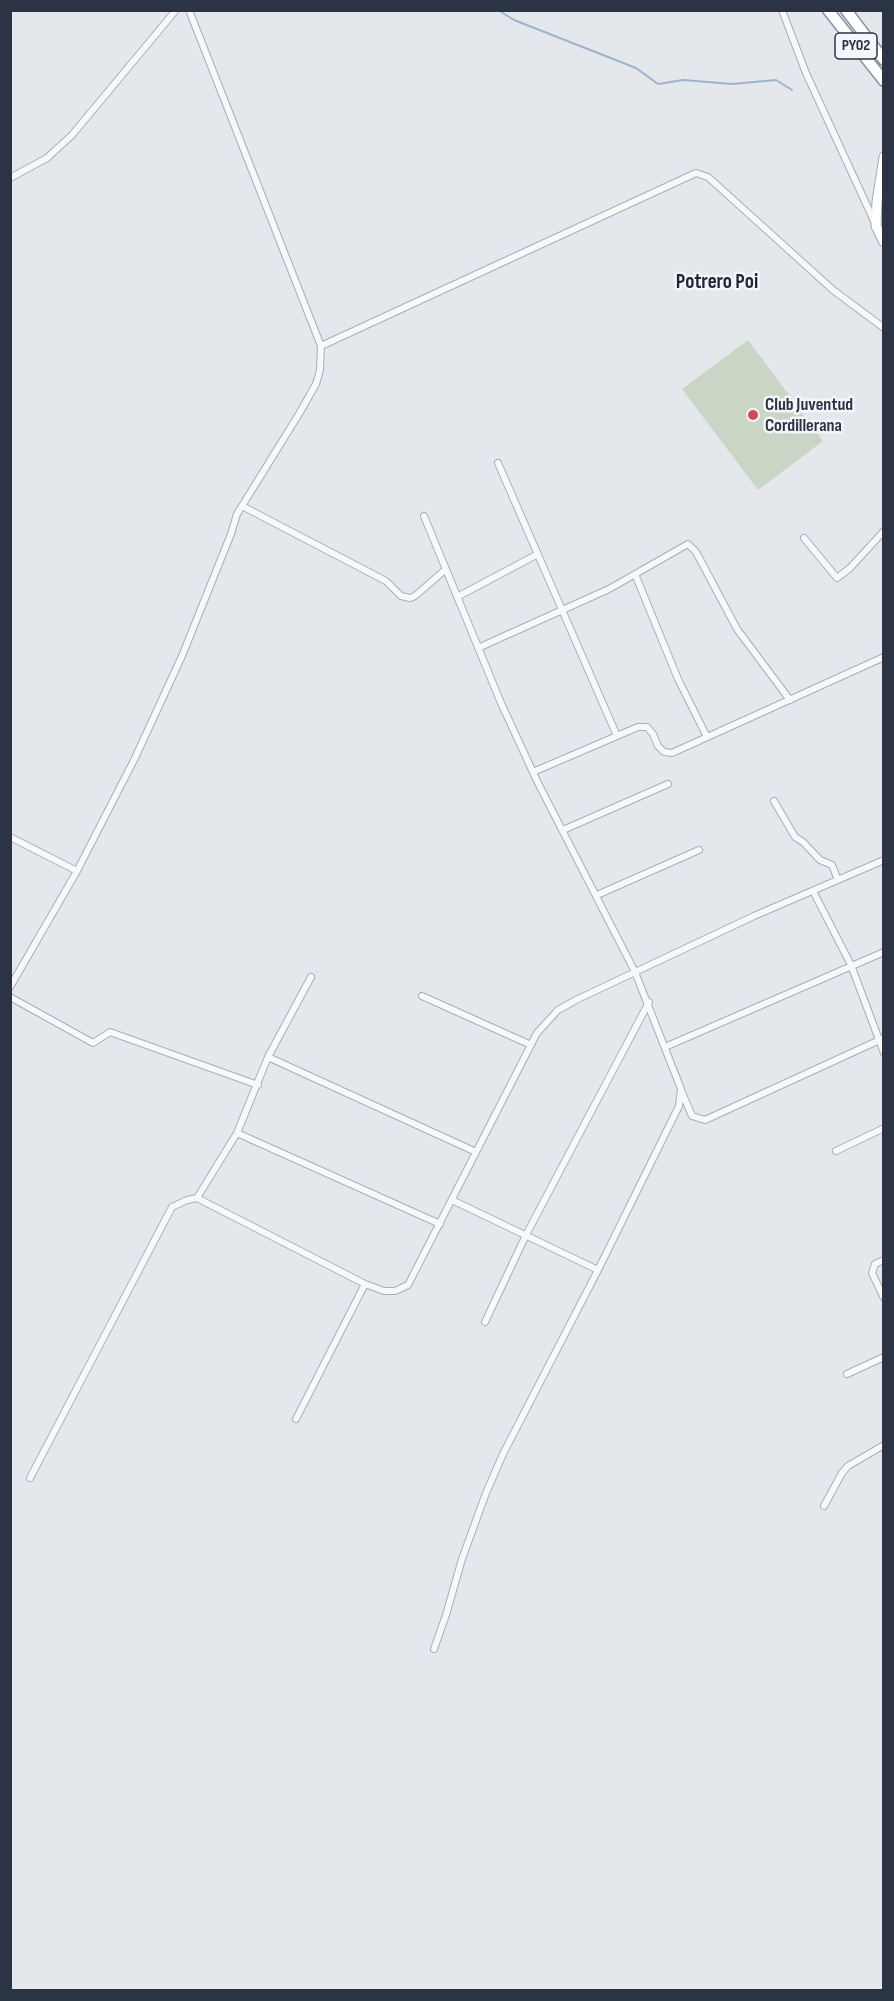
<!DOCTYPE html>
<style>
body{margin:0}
#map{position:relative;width:894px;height:2001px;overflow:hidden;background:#e4e7ec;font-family:"Sofia Sans Condensed",sans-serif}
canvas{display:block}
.frame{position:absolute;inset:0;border:12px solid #2b3445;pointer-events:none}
</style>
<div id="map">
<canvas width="894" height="2001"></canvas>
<div class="frame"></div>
</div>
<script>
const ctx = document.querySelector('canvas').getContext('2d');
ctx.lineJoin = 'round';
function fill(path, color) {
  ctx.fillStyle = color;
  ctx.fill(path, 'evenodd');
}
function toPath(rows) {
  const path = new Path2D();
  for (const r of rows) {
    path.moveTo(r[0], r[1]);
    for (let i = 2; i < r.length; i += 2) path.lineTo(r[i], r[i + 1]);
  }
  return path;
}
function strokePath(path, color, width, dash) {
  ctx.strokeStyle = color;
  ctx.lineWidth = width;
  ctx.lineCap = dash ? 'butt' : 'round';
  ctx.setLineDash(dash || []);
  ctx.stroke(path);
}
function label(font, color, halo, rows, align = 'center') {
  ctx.font = font + ' "Sofia Sans Condensed",sans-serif';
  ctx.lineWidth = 5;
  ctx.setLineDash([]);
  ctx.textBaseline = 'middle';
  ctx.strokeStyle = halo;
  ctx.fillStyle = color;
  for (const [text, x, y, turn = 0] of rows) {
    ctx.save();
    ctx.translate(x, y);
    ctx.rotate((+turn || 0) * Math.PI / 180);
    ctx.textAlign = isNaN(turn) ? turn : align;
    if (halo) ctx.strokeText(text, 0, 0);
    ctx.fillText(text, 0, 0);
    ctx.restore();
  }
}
fill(toPath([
 [748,340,823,441,758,490,682,389]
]), '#c9d6c5');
strokePath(toPath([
 [498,10,514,20,636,68,658,84,683,80,732,84,776,80,792,90],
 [855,12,859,10]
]), '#9fb4cc', 2);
const street = toPath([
 [782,10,806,73,874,221],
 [10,178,47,158,72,135,176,10],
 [321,346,696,173,708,177,833,290,884,328],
 [498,463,617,736],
 [242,506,386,581,401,596,410,598,415,596,446,569],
 [424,516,501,703,538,783,635,972,681,1089,679,1106,598,1270,503,1454,486,1493,462,1559,446,1615,434,1649],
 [804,538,837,578,850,568,884,531],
 [635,574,678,679,707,737],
 [457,597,538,554],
 [478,648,609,589,688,544,696,552,737,629,790,700],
 [533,772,638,727,647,727,653,734,658,746,664,752,672,753,884,657],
 [774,801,795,837,803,842,820,860,832,865,838,880],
 [563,830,668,784],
 [10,837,77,871],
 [813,891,851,965,884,1053],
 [597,895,699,850],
 [10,987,77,871,135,758,182,656,231,534,237,514,299,414,316,384,320,370,321,346,189,10],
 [422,996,531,1045],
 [10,997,93,1043,110,1032,258,1085],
 [665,1047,884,952],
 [268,1057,476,1152],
 [681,1090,692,1116,705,1120,884,1038],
 [237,1133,440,1224],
 [836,1151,884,1128],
 [197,1198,365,1284,384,1291,395,1291,408,1285,537,1033,558,1010,578,999,754,916,884,860],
 [452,1200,598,1270],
 [884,1260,875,1264,872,1273,884,1298],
 [485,1322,526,1235,649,1002],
 [847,1374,884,1357],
 [296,1419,365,1284],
 [30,1478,172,1207,187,1200,197,1198,237,1133,268,1057,311,977],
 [824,1506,842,1473,848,1466,884,1445]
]);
const primary = toPath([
 [884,157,877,202,876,226,884,242]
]);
const highway = toPath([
 [828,10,884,81],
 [846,10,884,60]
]);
strokePath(street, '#a9aeb7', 8);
strokePath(primary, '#a3abb8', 11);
strokePath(highway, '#8b94a3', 13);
strokePath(street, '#f7f8fa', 6);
strokePath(primary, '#fff', 9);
strokePath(highway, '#fff', 10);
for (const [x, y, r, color] of [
 [753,415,6,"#d1495b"]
]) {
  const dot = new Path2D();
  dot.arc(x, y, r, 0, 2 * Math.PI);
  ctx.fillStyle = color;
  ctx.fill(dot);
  strokePath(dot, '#f4f6f9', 2);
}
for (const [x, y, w] of [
 [856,46,42]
]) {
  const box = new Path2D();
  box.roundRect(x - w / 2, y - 13, w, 26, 4.5);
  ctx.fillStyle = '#f4f6f9';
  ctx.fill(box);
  strokePath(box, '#2b3445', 1.5);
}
label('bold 16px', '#2b3445', null, [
 ["PY02",856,46]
]);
label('bold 18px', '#2b3445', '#f4f6f9', [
 ["Club Juventud",765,405],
 ["Cordillerana",765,426]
], 'left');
label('bold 21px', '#1d2536', '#f4f6f9', [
 ["Potrero Poi",717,283]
]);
</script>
